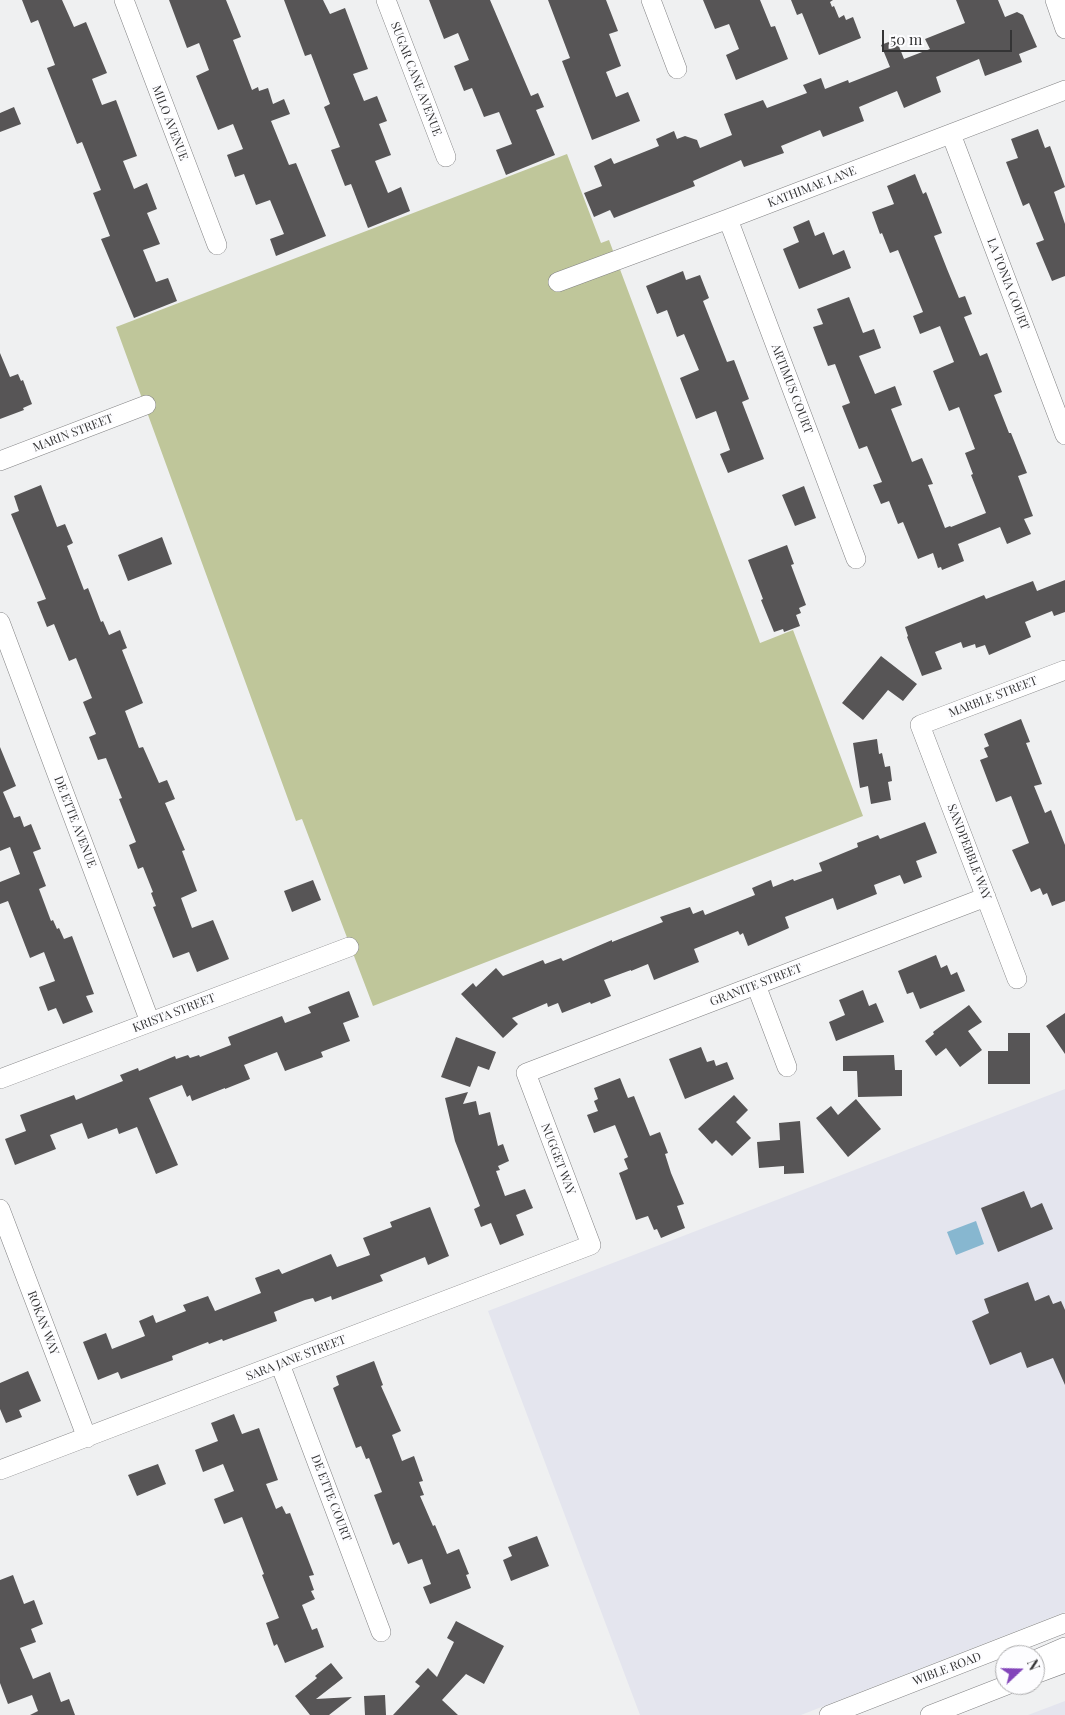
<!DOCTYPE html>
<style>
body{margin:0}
#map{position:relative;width:1065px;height:1715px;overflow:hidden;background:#eff0f1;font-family:"Playfair Display",serif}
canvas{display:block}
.north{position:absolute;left:995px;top:1645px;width:50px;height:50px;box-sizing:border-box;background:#fdfdff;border:1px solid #adadae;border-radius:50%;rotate:69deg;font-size:14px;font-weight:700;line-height:20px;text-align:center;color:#343435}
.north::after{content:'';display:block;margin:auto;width:18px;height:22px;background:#8345ba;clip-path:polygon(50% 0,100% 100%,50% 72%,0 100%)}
.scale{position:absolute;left:882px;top:30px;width:130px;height:22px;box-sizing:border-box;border:2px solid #343435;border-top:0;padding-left:6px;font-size:15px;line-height:18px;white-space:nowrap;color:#343435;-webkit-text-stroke:4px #fdfdff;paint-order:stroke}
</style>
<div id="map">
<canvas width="1065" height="1715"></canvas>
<div class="north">N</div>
<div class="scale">50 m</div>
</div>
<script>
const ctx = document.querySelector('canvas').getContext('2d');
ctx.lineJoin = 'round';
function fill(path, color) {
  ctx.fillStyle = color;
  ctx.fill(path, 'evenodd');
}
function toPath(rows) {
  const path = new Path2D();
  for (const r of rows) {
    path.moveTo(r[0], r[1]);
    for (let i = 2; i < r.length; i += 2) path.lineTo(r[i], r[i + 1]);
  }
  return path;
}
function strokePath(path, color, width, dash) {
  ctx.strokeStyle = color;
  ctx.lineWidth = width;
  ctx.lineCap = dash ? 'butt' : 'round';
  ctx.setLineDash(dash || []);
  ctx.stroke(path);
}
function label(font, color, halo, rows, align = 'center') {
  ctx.font = font + ' "Playfair Display",serif';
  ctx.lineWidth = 5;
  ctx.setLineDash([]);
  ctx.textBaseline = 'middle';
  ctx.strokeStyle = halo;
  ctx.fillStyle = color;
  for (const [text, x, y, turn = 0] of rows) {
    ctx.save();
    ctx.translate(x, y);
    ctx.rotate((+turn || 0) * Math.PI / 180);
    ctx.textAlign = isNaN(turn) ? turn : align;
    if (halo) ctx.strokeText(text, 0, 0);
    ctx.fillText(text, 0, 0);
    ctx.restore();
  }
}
fill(toPath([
 [1065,1089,1065,1612,801,1715,640,1715,488,1311],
 [1065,1701,1065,1715,1028,1715]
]), '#e4e5ee');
fill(toPath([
 [567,154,601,243,609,240,760,643,793,630,863,816,373,1006,302,819,296,821,116,327]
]), '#bfc69a');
fill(toPath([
 [976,1221,984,1244,956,1255,947,1232]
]), '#87b7d0');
fill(toPath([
 [22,0,62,0,74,27,86,22,107,73,92,79,102,105,116,100,137,156,123,161,134,189,147,183,157,209,147,213,160,244,143,250,156,282,168,278,177,301,134,318,101,239,110,236,93,193,101,190,82,142,77,144,47,68,55,65,38,20,31,23],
 [169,0,226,0,241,37,233,40,252,90,258,87,259,91,268,88,273,104,284,99,290,114,271,121,289,165,296,163,326,236,276,256,270,239,284,234,270,200,256,205,244,174,235,177,227,155,243,149,233,124,218,130,196,76,209,70,199,43,187,48],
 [284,0,323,0,330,14,345,8,368,69,353,74,364,101,377,96,387,121,379,124,391,155,375,161,388,193,401,187,410,211,368,228,351,184,345,186,331,150,340,147,324,107,330,104,311,54,305,56],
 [429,0,490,0,531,96,538,93,544,107,536,110,555,155,506,175,496,150,512,144,499,112,484,117,472,88,464,91,454,66,469,60,458,33,444,39],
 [548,0,606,0,618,31,609,34,621,66,606,72,616,97,628,92,640,121,592,140,562,61,570,58],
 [703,0,760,0,771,27,775,26,788,59,736,80,726,55,739,49,729,24,715,29],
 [791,0,833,0,830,2,832,7,834,6,839,18,844,15,846,20,853,17,861,38,819,55,802,13,797,15],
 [956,0,998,0,1005,17,1017,12,1023,15,1037,47,1019,54,1022,62,985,76,979,59,936,77,941,92,920,101,904,108,897,91,859,107,864,121,823,137,820,130,781,146,784,153,744,167,741,160,693,181,695,186,614,218,610,210,594,217,584,193,602,186,594,166,611,158,614,164,659,146,656,139,674,131,677,139,685,136,697,140,700,148,732,135,724,114,763,100,767,108,807,93,803,85,821,78,825,89,848,80,849,83,890,67,881,45,896,39,904,59,930,49,925,39,965,23],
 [14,107,21,124,0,132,0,113],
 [1038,129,1045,148,1050,146,1065,187,1054,192,1065,224,1065,276,1052,281,1036,243,1044,240,1029,203,1023,206,1006,162,1018,158,1011,139],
 [915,174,923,194,926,192,942,233,934,236,947,269,959,298,965,296,972,314,964,317,980,356,987,353,1002,392,994,395,1009,433,1011,433,1027,473,1018,476,1033,516,1024,519,1031,534,1007,544,1000,527,958,544,964,561,942,570,941,567,938,568,933,553,918,559,903,522,898,524,889,501,881,504,873,485,882,482,867,446,859,449,842,406,850,403,835,364,828,366,813,327,823,324,817,309,849,297,863,333,874,329,881,348,859,356,875,394,895,386,902,405,891,409,912,462,922,458,933,484,928,485,945,528,950,526,951,527,986,513,971,475,973,474,965,453,975,449,959,407,949,411,933,371,954,362,940,326,920,334,913,316,923,312,898,250,890,253,882,233,880,234,872,212,894,204,887,186],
 [809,220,815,236,824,232,833,255,844,250,851,268,799,289,783,249,799,242,793,227],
 [683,271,686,280,700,275,709,298,703,301,712,324,727,362,734,360,749,399,742,402,764,459,728,473,720,454,730,450,716,411,696,419,680,378,699,370,684,334,677,337,667,310,657,314,646,286],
 [0,353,10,377,18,374,21,381,23,380,32,404,23,408,24,410,0,419],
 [41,485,57,527,65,524,73,543,67,546,84,590,88,588,101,622,103,621,109,635,120,630,127,648,122,650,143,703,125,711,139,748,143,747,159,783,167,780,175,799,165,803,185,850,182,851,197,891,181,898,192,928,213,920,229,959,197,972,189,952,173,958,153,907,156,906,151,893,153,892,143,867,138,869,129,845,136,842,119,799,122,798,106,758,98,760,89,737,96,734,83,702,92,698,76,658,69,661,54,624,47,627,37,602,46,599,11,514,19,511,14,496],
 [804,486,816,518,795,526,782,495],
 [162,537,172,564,128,581,118,555],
 [787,545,794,564,791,565,806,605,799,608,801,613,796,615,800,626,784,632,783,629,774,632,761,600,763,599,748,560],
 [1065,580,1065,612,1054,616,1052,611,1025,622,1031,637,989,655,985,645,976,648,975,644,963,648,961,642,935,652,942,669,922,676,907,637,908,636,905,627,984,595,986,599,1033,581,1037,591],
 [881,656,917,684,903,701,888,690,863,720,842,703],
 [1021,719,1030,742,1026,743,1042,784,1034,786,1045,813,1051,810,1065,845,1065,901,1052,906,1047,893,1043,895,1040,888,1031,892,1012,850,1029,843,1011,796,996,802,980,760,988,757,984,748,989,746,984,734],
 [877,739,879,754,882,753,885,767,890,766,892,781,888,782,891,800,871,804,868,786,860,788,853,743],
 [0,747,16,786,3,792,14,818,20,816,24,827,31,824,41,849,33,852,46,886,39,889,51,921,53,920,57,929,59,928,64,939,72,936,94,994,86,996,93,1012,63,1024,56,1008,48,1011,39,987,55,981,44,952,30,958,8,901,0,904,0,882,20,874,10,847,0,851],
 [925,822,937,853,916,861,922,877,904,884,900,875,874,885,877,894,837,910,833,898,785,917,789,928,748,946,743,933,740,935,738,931,694,949,699,962,654,980,648,964,631,971,631,970,604,980,611,996,591,1004,590,1002,562,1013,558,1003,548,1007,547,1003,512,1018,518,1024,503,1038,461,994,473,983,476,987,496,968,503,976,543,960,545,964,561,958,563,961,612,940,612,942,663,922,660,917,690,907,693,914,703,910,705,915,755,895,752,888,771,880,773,887,793,879,794,881,822,871,819,863,858,847,857,843,878,835,880,839],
 [313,880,321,900,292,912,284,891],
 [936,955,941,968,947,965,951,975,957,972,965,991,920,1009,913,992,907,994,898,971],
 [863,990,869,1006,876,1003,884,1022,836,1041,829,1022,845,1015,839,1000],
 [349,991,359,1017,343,1023,350,1041,321,1052,323,1057,285,1071,277,1052,244,1065,250,1079,225,1089,225,1088,192,1101,190,1095,187,1097,182,1085,149,1098,178,1165,156,1174,137,1127,119,1134,117,1128,88,1139,82,1123,50,1135,56,1149,15,1165,5,1139,26,1131,20,1115,74,1095,76,1100,123,1081,120,1075,138,1068,139,1071,175,1056,176,1059,188,1055,190,1058,199,1055,200,1057,231,1045,228,1037,282,1016,285,1023,311,1013,308,1007],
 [969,1005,982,1022,968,1031,982,1050,960,1067,946,1048,936,1056,925,1041,934,1034,933,1032],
 [1065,1013,1065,1054,1046,1026],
 [1008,1033,1030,1033,1030,1084,988,1084,988,1051,1008,1051],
 [456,1037,496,1052,489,1070,478,1066,470,1087,441,1077],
 [701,1047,707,1062,714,1060,716,1066,727,1062,734,1079,685,1099,669,1059],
 [894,1055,895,1070,902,1070,902,1096,858,1097,857,1071,843,1071,843,1056],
 [620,1078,628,1098,634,1096,650,1136,660,1132,668,1153,665,1154,671,1173,684,1204,677,1206,685,1228,661,1238,657,1229,654,1230,648,1216,636,1220,619,1173,628,1169,624,1159,628,1157,615,1125,594,1133,587,1115,598,1111,594,1101,598,1099,594,1088],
 [468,1092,463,1104,476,1101,479,1115,490,1112,498,1146,503,1144,509,1161,498,1166,500,1170,496,1171,505,1196,525,1189,533,1208,516,1215,524,1235,500,1245,491,1223,481,1227,474,1209,480,1206,455,1141,445,1098],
 [734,1095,748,1110,736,1122,751,1138,732,1156,716,1140,712,1144,698,1129],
 [856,1099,881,1129,848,1157,816,1118,831,1106,838,1115],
 [800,1121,804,1173,784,1174,784,1166,759,1168,757,1142,780,1140,779,1123],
 [1024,1191,1031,1208,1042,1203,1053,1229,998,1252,981,1208],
 [430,1207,449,1256,428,1265,425,1257,380,1275,383,1281,332,1300,331,1296,315,1302,313,1298,305,1300,274,1312,277,1321,223,1341,222,1339,209,1344,208,1342,172,1356,173,1360,121,1379,118,1372,98,1380,83,1342,106,1333,112,1349,145,1336,139,1321,153,1315,156,1323,186,1311,183,1305,208,1296,215,1311,261,1293,255,1278,279,1269,282,1274,331,1254,337,1267,370,1255,363,1238,392,1227,390,1222],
 [1028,1282,1035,1301,1049,1295,1053,1304,1061,1301,1065,1310,1065,1385,1053,1358,1027,1368,1021,1352,990,1365,972,1321,989,1313,984,1299],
 [374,1361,383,1385,381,1386,401,1431,392,1435,402,1461,414,1456,423,1481,419,1482,424,1495,420,1496,433,1526,435,1525,447,1554,459,1549,469,1574,466,1575,471,1588,430,1604,423,1587,431,1584,422,1559,408,1564,399,1542,393,1545,374,1495,382,1492,369,1458,366,1459,361,1446,356,1448,333,1388,339,1385,336,1376],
 [28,1371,41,1401,19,1410,22,1417,6,1423,0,1409,0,1383],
 [234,1414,242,1434,259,1428,278,1480,266,1484,276,1509,282,1506,286,1514,290,1513,314,1575,309,1576,314,1590,311,1591,315,1599,302,1605,312,1630,317,1628,324,1647,285,1663,277,1644,274,1646,266,1623,279,1618,262,1575,264,1574,242,1517,224,1524,214,1499,234,1491,223,1464,203,1472,195,1450,218,1441,211,1423],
 [158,1464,166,1484,137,1496,128,1475],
 [537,1536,549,1566,511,1581,503,1560,512,1556,508,1547],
 [13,1575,24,1604,34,1600,43,1624,31,1629,36,1642,20,1648,33,1679,50,1672,61,1702,69,1699,75,1715,30,1715,38,1711,32,1695,8,1704,0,1683,0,1580],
 [456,1621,504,1646,484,1684,466,1674,442,1700,458,1715,393,1715,420,1686,415,1682,428,1668,437,1677,454,1642,447,1638],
 [331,1663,343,1678,316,1699,352,1697,329,1715,310,1715,295,1696,317,1678,315,1676],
 [385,1695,386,1715,365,1715,364,1696]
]), '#575556');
const minor = toPath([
 [124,0,217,245],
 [386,0,446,157],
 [651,0,677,69],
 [1055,0,1065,29],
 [951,134,1065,435],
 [728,219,856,559],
 [558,282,728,219,1065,90],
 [0,461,146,405],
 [0,622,150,1022],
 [1017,979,920,725,1065,670],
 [756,985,787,1067],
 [0,1079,349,947],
 [0,1209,87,1438],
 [280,1364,381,1632],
 [0,1470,591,1245,526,1073,986,897],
 [1035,1660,1065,1647],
 [1035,1674,1065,1663],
 [829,1715,1065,1623],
 [930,1715,1007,1685]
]);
strokePath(minor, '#828284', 20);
strokePath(minor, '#fff', 19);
label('12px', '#343435', '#fdfdff', [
 ["SUGAR CANE AVENUE",416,79,69],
 ["MILO AVENUE",170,123,69],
 ["KATHIMAE LANE",812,187,-21],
 ["LA TONIA COURT",1008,284,69],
 ["ARTIMUS COURT",792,389,69],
 ["MARIN STREET",73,433,-21],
 ["MARBLE STREET",993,697,-21],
 ["DE ETTE AVENUE",75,822,69],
 ["SANDPEBBLE WAY",969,852,69],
 ["GRANITE STREET",756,985,-21],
 ["KRISTA STREET",174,1013,-21],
 ["NUGGET WAY",558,1159,69],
 ["ROKAN WAY",43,1323,69],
 ["SARA JANE STREET",296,1358,-21],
 ["DE ETTE COURT",331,1498,69],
 ["WIBLE ROAD",947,1669,-21]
]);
</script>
